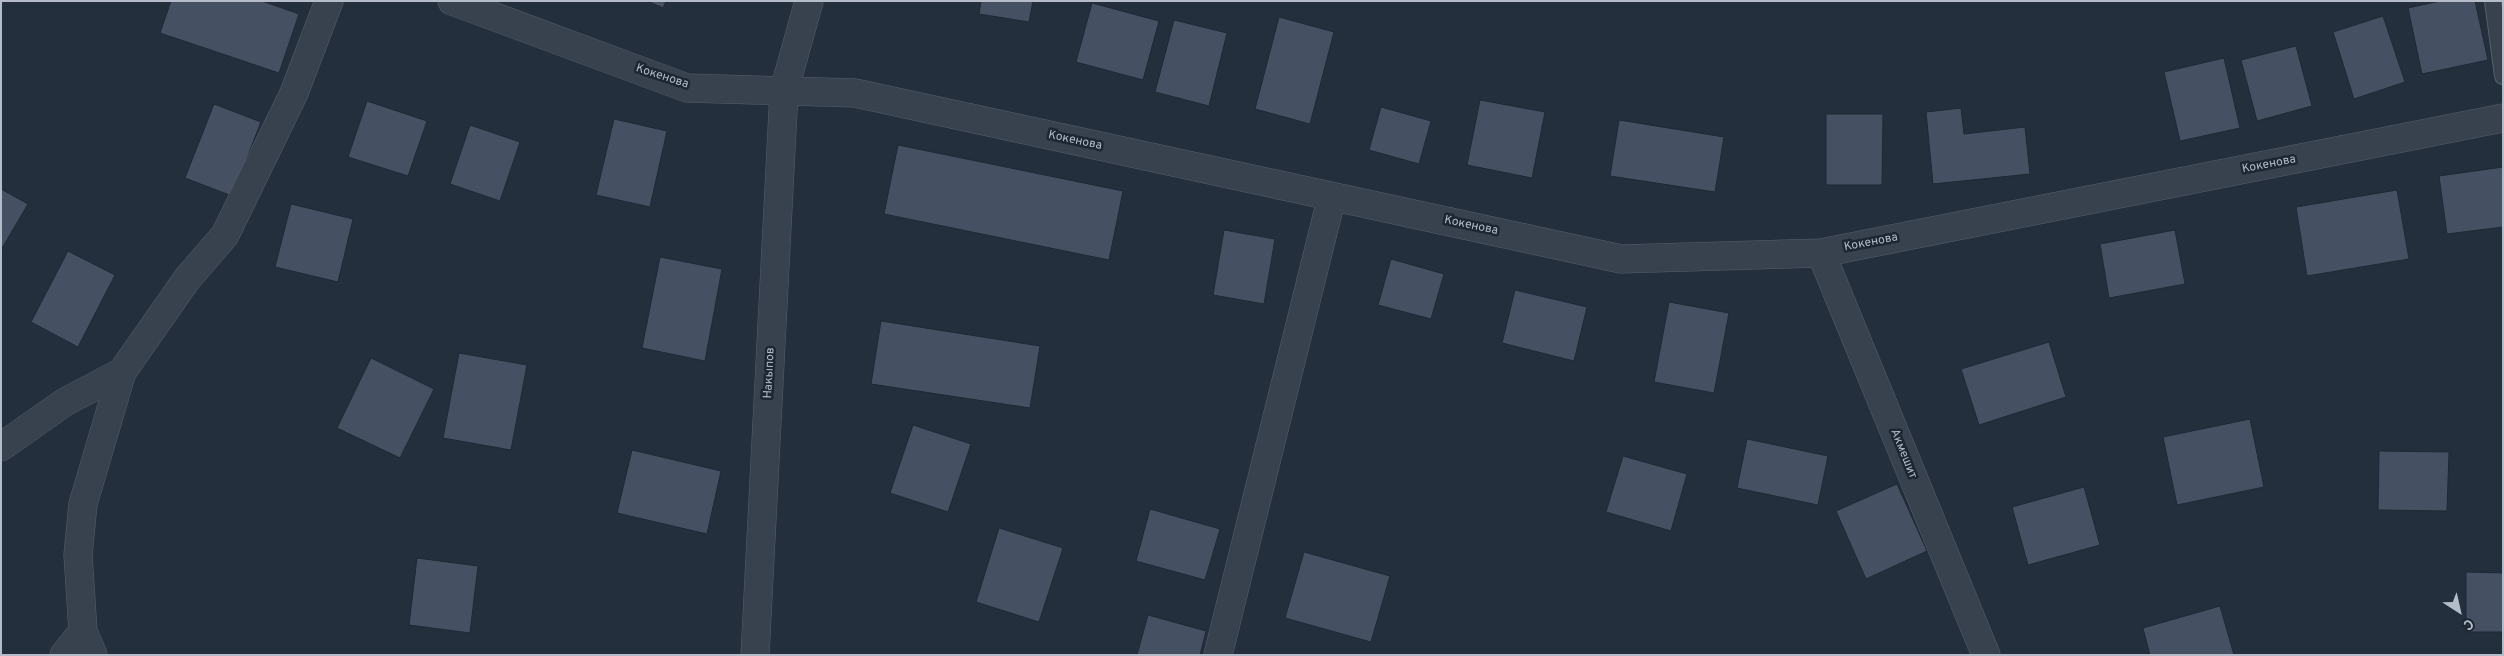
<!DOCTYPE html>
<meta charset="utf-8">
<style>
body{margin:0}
#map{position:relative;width:2504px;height:656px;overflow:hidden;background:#242f3e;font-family:Overpass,sans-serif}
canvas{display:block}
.frame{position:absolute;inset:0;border:2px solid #b4bcc9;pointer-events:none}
.north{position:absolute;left:2434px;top:586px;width:50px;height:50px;-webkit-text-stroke:4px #1d2633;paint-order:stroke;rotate:145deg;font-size:14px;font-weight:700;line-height:20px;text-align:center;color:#b4bcc9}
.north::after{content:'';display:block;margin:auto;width:18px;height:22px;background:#b4bcc9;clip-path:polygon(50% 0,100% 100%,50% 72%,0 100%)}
</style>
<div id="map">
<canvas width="2504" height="656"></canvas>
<div class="frame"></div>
<div class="north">С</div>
</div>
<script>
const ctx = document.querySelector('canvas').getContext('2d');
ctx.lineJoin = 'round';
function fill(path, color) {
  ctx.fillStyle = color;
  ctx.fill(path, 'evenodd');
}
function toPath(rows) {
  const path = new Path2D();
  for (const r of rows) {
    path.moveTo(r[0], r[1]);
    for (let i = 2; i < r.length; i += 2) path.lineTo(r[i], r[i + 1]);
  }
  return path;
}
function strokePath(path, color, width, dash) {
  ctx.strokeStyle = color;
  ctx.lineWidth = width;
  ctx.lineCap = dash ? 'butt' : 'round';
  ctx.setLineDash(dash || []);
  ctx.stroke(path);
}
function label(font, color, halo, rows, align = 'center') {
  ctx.font = font + ' Overpass,sans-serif';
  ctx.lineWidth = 5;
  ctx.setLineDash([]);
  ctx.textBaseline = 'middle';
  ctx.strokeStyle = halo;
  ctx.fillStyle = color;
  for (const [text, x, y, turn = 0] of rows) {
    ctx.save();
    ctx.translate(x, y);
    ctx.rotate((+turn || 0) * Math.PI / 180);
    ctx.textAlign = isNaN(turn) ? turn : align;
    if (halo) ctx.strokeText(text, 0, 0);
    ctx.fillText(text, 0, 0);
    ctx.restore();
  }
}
const building = toPath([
 [171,1,262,1,299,14,279,73,160,33,171,1],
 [647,1,666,1,663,8,647,1],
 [981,1,1033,1,1029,22,979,14,981,1],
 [2440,1,2475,1,2488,60,2422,74,2408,8,2440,1],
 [1092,3,1159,21,1143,80,1076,62,1092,3],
 [2383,16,2405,82,2354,99,2333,32,2383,16],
 [1279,17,1334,32,1310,124,1255,109,1279,17],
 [1174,20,1227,33,1209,106,1155,92,1174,20],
 [2296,46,2312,106,2257,121,2241,60,2296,46],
 [2224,58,2240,128,2180,141,2164,72,2224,58],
 [1480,100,1545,112,1532,178,1467,165,1480,100],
 [367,101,427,121,408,176,348,157,367,101],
 [214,104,261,122,232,196,185,178,214,104],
 [1381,107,1431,121,1419,164,1369,150,1381,107],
 [1961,108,1964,134,2025,127,2030,174,1933,184,1926,112,1961,108],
 [1826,114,1883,114,1882,185,1826,185,1826,114],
 [614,119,667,131,650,207,596,195,614,119],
 [1619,120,1724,137,1715,192,1610,176,1619,120],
 [470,125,520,142,500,201,450,184,470,125],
 [898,145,1123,191,1109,260,884,214,898,145],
 [2503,167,2503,227,2447,234,2439,176,2503,167],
 [1,189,28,204,1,250,1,189],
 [2397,190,2409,259,2307,276,2296,207,2397,190],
 [291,204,353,219,338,282,275,267,291,204],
 [1224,230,1275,239,1264,304,1213,295,1224,230],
 [2175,230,2185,284,2109,298,2100,244,2175,230],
 [68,251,115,275,78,347,31,322,68,251],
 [660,257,722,269,705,361,642,348,660,257],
 [1391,259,1444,274,1431,319,1378,305,1391,259],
 [1515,290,1587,307,1574,361,1502,343,1515,290],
 [1669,302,1729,313,1714,393,1654,382,1669,302],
 [881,321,1040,346,1030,408,871,384,881,321],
 [2049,342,2066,397,1979,425,1961,369,2049,342],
 [459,353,527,365,511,450,443,438,459,353],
 [371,358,434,389,400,458,337,428,371,358],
 [2250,419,2264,487,2177,505,2163,437,2250,419],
 [913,425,971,444,948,512,890,493,913,425],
 [1747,439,1828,456,1818,505,1737,488,1747,439],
 [632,450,721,471,707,534,617,513,632,450],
 [2379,451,2449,452,2447,511,2378,510,2379,451],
 [1623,456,1687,474,1671,531,1606,512,1623,456],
 [1897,484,1927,551,1866,579,1836,511,1897,484],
 [2084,487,2100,545,2028,565,2012,507,2084,487],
 [1150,509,1220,529,1205,580,1136,561,1150,509],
 [999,528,1063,548,1039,622,976,602,999,528],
 [1304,552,1390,576,1371,642,1285,618,1304,552],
 [417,558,478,566,470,633,409,625,417,558],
 [2466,572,2503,573,2503,632,2466,632,2466,572],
 [2220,606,2234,655,2150,655,2143,628,2220,606],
 [1148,615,1206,631,1200,655,1137,655,1148,615]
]);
fill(building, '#455162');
strokePath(building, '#1f2835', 1);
const lane = toPath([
 [2493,1,2503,76]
]);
const street = toPath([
 [452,1,687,88,855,93,1621,259,1821,253,2503,118],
 [1821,253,1986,655],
 [1,447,65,402,122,372],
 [64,655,83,631],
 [93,655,83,631,78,555,83,504,122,372,187,279,225,235,294,93,329,1],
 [755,655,784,91,809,1],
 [1218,655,1332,196]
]);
strokePath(lane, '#565f6c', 18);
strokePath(street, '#565f6c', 29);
strokePath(lane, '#38414e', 16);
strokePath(street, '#38414e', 28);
label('12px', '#b4bcc9', '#1d2633', [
 ["Кокенова",662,77,18],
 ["Кокенова",1075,141,12],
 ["Кокенова",2269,165,-11],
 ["Кокенова",1471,226,12],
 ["Кокенова",1871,243,-11],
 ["Накыпов",770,373,-87],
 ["Акмешит",1903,454,68]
]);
</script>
